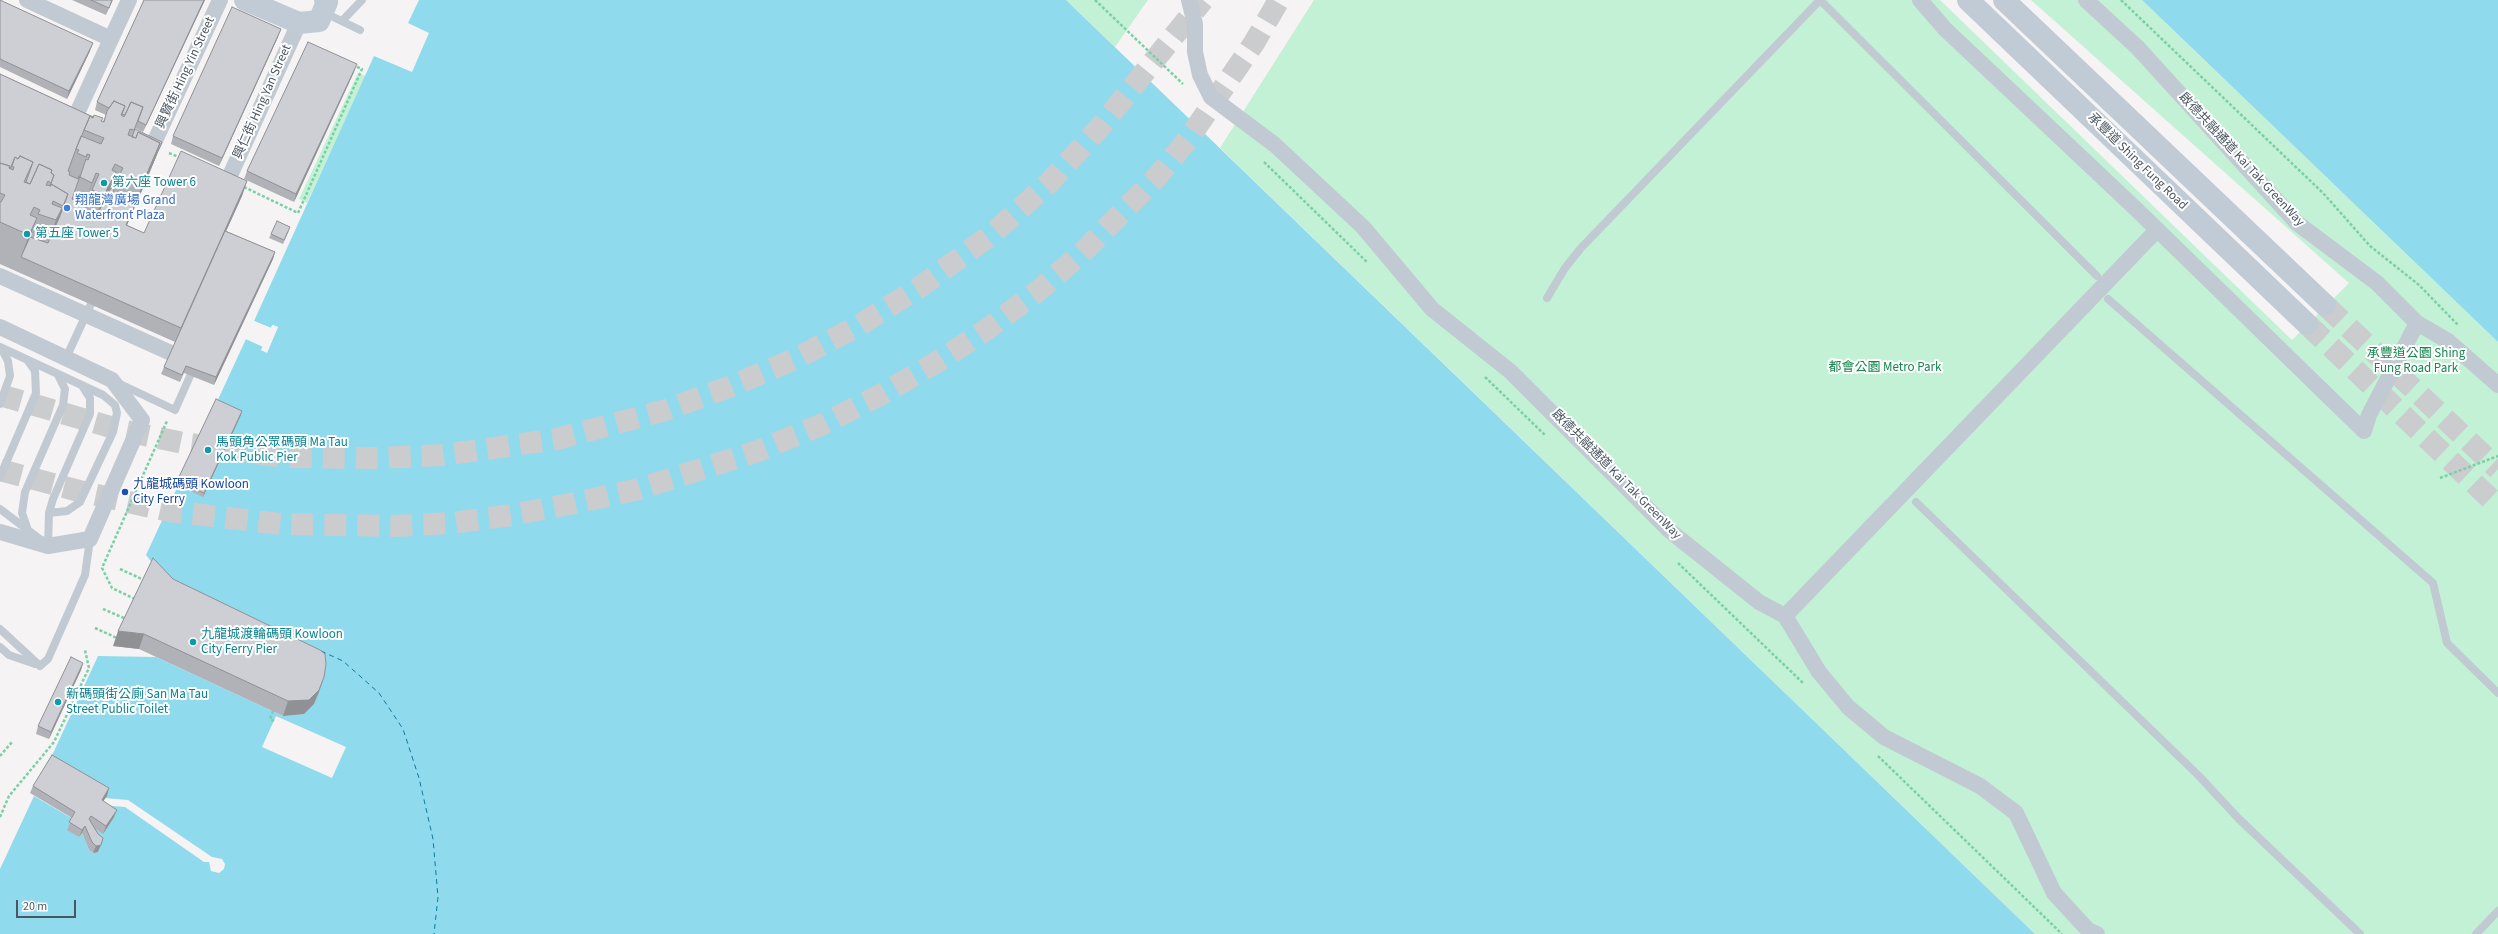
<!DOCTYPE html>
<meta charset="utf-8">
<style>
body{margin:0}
#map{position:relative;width:2498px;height:934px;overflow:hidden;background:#f5f3f3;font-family:"Source Sans 3",sans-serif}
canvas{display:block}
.scale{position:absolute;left:16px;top:900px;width:60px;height:18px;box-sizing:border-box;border:2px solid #4a5661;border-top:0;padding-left:5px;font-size:12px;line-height:14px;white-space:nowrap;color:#4a5661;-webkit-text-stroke:3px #fff;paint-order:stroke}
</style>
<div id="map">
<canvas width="2498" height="934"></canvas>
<div class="scale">20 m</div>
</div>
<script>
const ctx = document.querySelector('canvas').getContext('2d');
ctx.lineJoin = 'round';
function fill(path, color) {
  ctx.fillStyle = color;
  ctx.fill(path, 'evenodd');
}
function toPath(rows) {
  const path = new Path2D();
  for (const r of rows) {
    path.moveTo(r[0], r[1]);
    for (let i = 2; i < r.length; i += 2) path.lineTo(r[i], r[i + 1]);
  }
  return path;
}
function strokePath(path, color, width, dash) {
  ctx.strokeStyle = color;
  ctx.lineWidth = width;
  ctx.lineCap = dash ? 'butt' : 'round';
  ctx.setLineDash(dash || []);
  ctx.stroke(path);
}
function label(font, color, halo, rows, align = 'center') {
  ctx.font = font + ' "Source Sans 3","Noto Sans TC",sans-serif';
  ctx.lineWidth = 4;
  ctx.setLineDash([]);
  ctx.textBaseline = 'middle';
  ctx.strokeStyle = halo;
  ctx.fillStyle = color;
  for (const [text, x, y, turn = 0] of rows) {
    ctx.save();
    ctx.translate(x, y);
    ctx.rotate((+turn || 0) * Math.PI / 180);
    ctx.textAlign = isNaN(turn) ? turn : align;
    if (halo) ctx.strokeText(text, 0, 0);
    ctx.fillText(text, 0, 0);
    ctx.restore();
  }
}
fill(toPath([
 [1066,0,1148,0,1115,47],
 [1314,0,1940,0,2292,340,2349,283,2031,0,2142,0,2498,342,2498,934,2035,934,1220,148],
 [358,73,366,76,307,203,299,199]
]), '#c3f1d5');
fill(toPath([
 [419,0,1066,0,2035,934,0,934,0,869,34,796,73,819,79,837,82,833,89,850,93,853,98,852,100,846,87,827,100,805,125,807,204,862,209,862,211,871,219,873,224,869,225,864,222,859,212,857,128,800,105,798,106,795,49,762,98,656,156,657,283,716,304,714,314,704,319,692,182,601,146,555,246,339,263,347,261,350,267,352,278,327,273,325,271,328,254,321,374,56,412,72,429,33,408,23],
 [2142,0,2498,0,2498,342]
]), '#90daee');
fill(toPath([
 [254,321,271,328,272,325,278,327,267,353,261,350,263,346,246,339,246,337,264,345,266,350,276,328,270,330,253,323],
 [276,716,346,747,332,778,262,747]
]), '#f5f3f3');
strokePath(toPath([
 [321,651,343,661,379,693,403,729,419,778,433,839,438,897,434,934]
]), '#0c7c9b', 1, [5, 4]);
strokePath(toPath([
 [2325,305,2498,469],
 [2307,324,2498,506]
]), '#caccce', 22, [22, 11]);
strokePath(toPath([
 [0,395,121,430,183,443,283,457,378,458,443,455,557,439,666,410,729,387,795,359,858,326,920,287,992,234,1050,182,1101,126,1203,0],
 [0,470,79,491,169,511,281,524,393,526,452,523,511,515,575,503,639,489,758,451,823,424,882,394,937,362,986,330,1038,291,1082,253,1157,177,1189,138,1254,43,1279,0]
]), '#caccce', 22, [22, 11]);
strokePath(toPath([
 [1095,0,1183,84],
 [2121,0,2323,193,2370,246,2419,285,2458,325],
 [169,153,181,158],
 [1264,162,1368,263],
 [244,187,298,213,362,69,353,65],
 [1485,377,1546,436],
 [2440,478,2498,456],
 [1678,563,1803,683],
 [120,569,144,580],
 [135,599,112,588,102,568,167,421],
 [103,609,126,619],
 [95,628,117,638],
 [273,711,270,719,274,721],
 [0,756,12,742],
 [1878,756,2062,934],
 [0,817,9,796,54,742,89,668,85,650]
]), '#7ad0a6', 2.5, [3, 2]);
strokePath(toPath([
 [323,12,360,30],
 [342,21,362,0],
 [1547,298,1565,268,1581,248,1820,0,2097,276],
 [2108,299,2433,583,2447,643,2498,693],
 [0,347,103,395,115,405,117,413,113,432,80,502,67,511,49,513],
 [66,358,91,304],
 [118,383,175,410,190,376],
 [0,404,10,376,8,361,1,348],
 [0,477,36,393,35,371,28,361],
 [1916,502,2199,776,2238,818,2360,934],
 [0,509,41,540],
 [27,527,22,513,25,492,63,405,65,389,58,375],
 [48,546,49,513,53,499,90,414,90,398,83,387],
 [0,629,40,666],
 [0,647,9,655,35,664],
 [40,666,48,659,85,575,90,539],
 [2476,934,2498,911]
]), '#c1cad2', 8);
strokePath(toPath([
 [27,0,111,39],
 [1189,0,1195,24,1195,52,1200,75,1211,97,1275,145,1363,227,1432,309,1511,372,1670,531,1759,602,1785,616,1819,672,1848,707,1884,737,1980,786,2016,813,2054,893,2088,930,2097,934],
 [1920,0,1945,29,2136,209,2364,431,2369,415,2417,323],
 [2086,0,2138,48,2297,223,2377,283,2417,323,2448,341,2498,385],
 [78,111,129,0],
 [153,145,220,0],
 [228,180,299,23],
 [0,276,171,353],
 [0,327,112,380,142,420,90,539,48,546,0,532],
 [1785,616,2157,230]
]), '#c1cad2', 16);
strokePath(toPath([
 [245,0,299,23,319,21,327,2,325,0],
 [1968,0,2307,324],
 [2004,0,2325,305]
]), '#c1cbd6', 22);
fill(toPath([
 [0,0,90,51,67,99,0,67],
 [72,0,113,0,106,15],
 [144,0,205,0,143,132,135,128,135,129,156,157,127,225,144,233,247,181,242,196,226,231,275,252,273,259,214,385,184,373,180,382,161,374,175,342,0,264,0,74,103,121,106,115,95,110,97,102],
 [278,37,219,166,171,144,173,136],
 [354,72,294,202,244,179,247,171],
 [289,231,283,244,269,238,271,234],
 [242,411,203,497,176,484,177,481],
 [173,579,319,692,314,704,304,714,283,716,139,649,113,646],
 [83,663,81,670,49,739,36,734,38,726],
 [33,786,107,796,103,801,114,817,103,834,94,828,98,852,93,853,89,850,82,833,79,837,67,830,72,818,30,793]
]), '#b0b2b7');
fill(toPath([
 [204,0,205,0,143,132,146,125],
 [281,29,278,37,219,166,222,158],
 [93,43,90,51,67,99,69,91],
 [357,64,354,72,294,202,296,194],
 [162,142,147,179,121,239,126,225,134,207,142,185,160,143],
 [116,172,103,208,91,231,104,195],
 [96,173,83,209,79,219,92,183],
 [247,181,242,196,176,342,181,328],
 [68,194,55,230,50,242,63,206],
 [62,208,49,245,43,257,56,220],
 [37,218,23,255,21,257,29,235],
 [275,252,273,259,214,385,216,377],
 [242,411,241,415,203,497,204,493],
 [118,631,144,634,139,649,113,646],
 [83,663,81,670,49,739,51,732],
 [324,677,319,692,314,704,304,714,283,716,288,701],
 [109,788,107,796,99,807,102,800],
 [117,810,114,817,103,834,106,826],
 [85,826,82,833,79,837,82,830],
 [101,845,98,852,93,853,96,846]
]), '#909195');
const building = toPath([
 [0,0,93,43,69,91,0,59,0,0],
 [91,0,112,0,109,8,91,0],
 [144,0,204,0,146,125,138,121,143,107,131,102,125,115,122,114,125,106,114,101,109,108,97,102,144,0],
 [232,7,281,29,222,158,173,136,232,7],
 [308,42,357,64,296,194,247,171,308,42],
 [0,74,93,117,93,118,90,116,76,149,68,171,70,172,69,175,78,179,79,176,80,176,72,199,84,205,88,195,90,196,84,212,96,217,108,194,111,188,114,189,112,196,134,207,126,225,144,233,181,151,247,181,181,328,21,257,32,232,30,237,48,243,60,216,68,194,51,184,50,186,54,175,51,173,52,170,39,164,30,184,26,182,33,162,20,156,18,159,15,157,10,169,9,168,10,166,0,163,0,74],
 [114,101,125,106,121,115,124,117,131,102,143,107,134,130,130,129,128,135,136,138,138,132,160,143,142,185,120,174,123,168,115,164,112,170,116,172,104,195,92,190,99,174,96,173,92,183,80,177,86,159,88,160,90,155,87,154,86,157,77,153,79,150,76,149,81,136,101,144,104,138,84,130,90,116,93,118,94,115,103,118,101,121,104,122,107,111,114,101],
 [135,129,162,142,152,165,160,143,138,132,136,138,132,137,135,129],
 [20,156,33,162,24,182,30,184,39,164,52,170,51,173,54,175,51,183,48,181,46,185,51,186,51,184,68,194,63,206,53,201,52,204,62,208,56,220,38,214,40,210,34,207,30,215,37,218,29,235,0,222,0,202,1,202,5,195,0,193,0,163,10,166,9,168,13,170,14,167,12,166,15,157,18,159,20,156],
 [277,221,290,227,284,240,271,234,277,221],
 [225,231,275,252,216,377,186,366,182,375,164,367,225,231],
 [216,399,242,411,204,493,177,481,216,399],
 [153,558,173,579,320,650,325,654,326,664,324,677,319,690,309,700,288,701,144,634,118,631,153,558],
 [71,657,83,663,51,732,38,726,71,657],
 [52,755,109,788,102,800,117,810,106,826,91,816,89,819,98,834,103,838,101,845,96,846,92,842,85,826,82,830,69,822,75,812,33,786,52,755]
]);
fill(building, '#cdcfd5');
strokePath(building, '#909195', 1);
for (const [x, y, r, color] of [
 [104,183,4,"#0f9aa8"],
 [67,208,4,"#3f7fe0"],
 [27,234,4,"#0f9aa8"],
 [208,450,4,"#0f9aa8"],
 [125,492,4,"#1a4fb4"],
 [193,642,4,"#0f9aa8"],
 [58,702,4,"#0f9aa8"]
]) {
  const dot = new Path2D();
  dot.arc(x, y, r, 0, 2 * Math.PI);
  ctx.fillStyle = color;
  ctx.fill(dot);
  strokePath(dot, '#fff', 1.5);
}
label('13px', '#4a5661', '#fff', [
 ["興賢街 Hing Yin Street",186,73,-65],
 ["興仁街 Hing Yan Street",263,102,-66],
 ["啟德共融通道 Kai Tak GreenWay",2241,160,47],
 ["承豐道 Shing Fung Road",2137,162,44],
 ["啟德共融通道 Kai Tak GreenWay",1616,475,45]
]);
label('13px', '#0d838f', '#fff', [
 ["第六座 Tower 6",112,183],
 ["第五座 Tower 5",35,234],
 ["馬頭角公眾碼頭 Ma Tau",216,443],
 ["Kok Public Pier",216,458],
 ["九龍城渡輪碼頭 Kowloon",201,635],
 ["City Ferry Pier",201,650],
 ["新碼頭街公廁 San Ma Tau",66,695],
 ["Street Public Toilet",66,710]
], 'left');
label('13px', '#366cbe', '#fff', [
 ["翔龍灣廣場 Grand",75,201],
 ["Waterfront Plaza",75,216]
], 'left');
label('13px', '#17864f', '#fff', [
 ["承豐道公園 Shing",2416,354],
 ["Fung Road Park",2416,369],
 ["都會公園 Metro Park",1885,368]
]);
label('13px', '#164399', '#fff', [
 ["九龍城碼頭 Kowloon",133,485],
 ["City Ferry",133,500]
], 'left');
</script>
